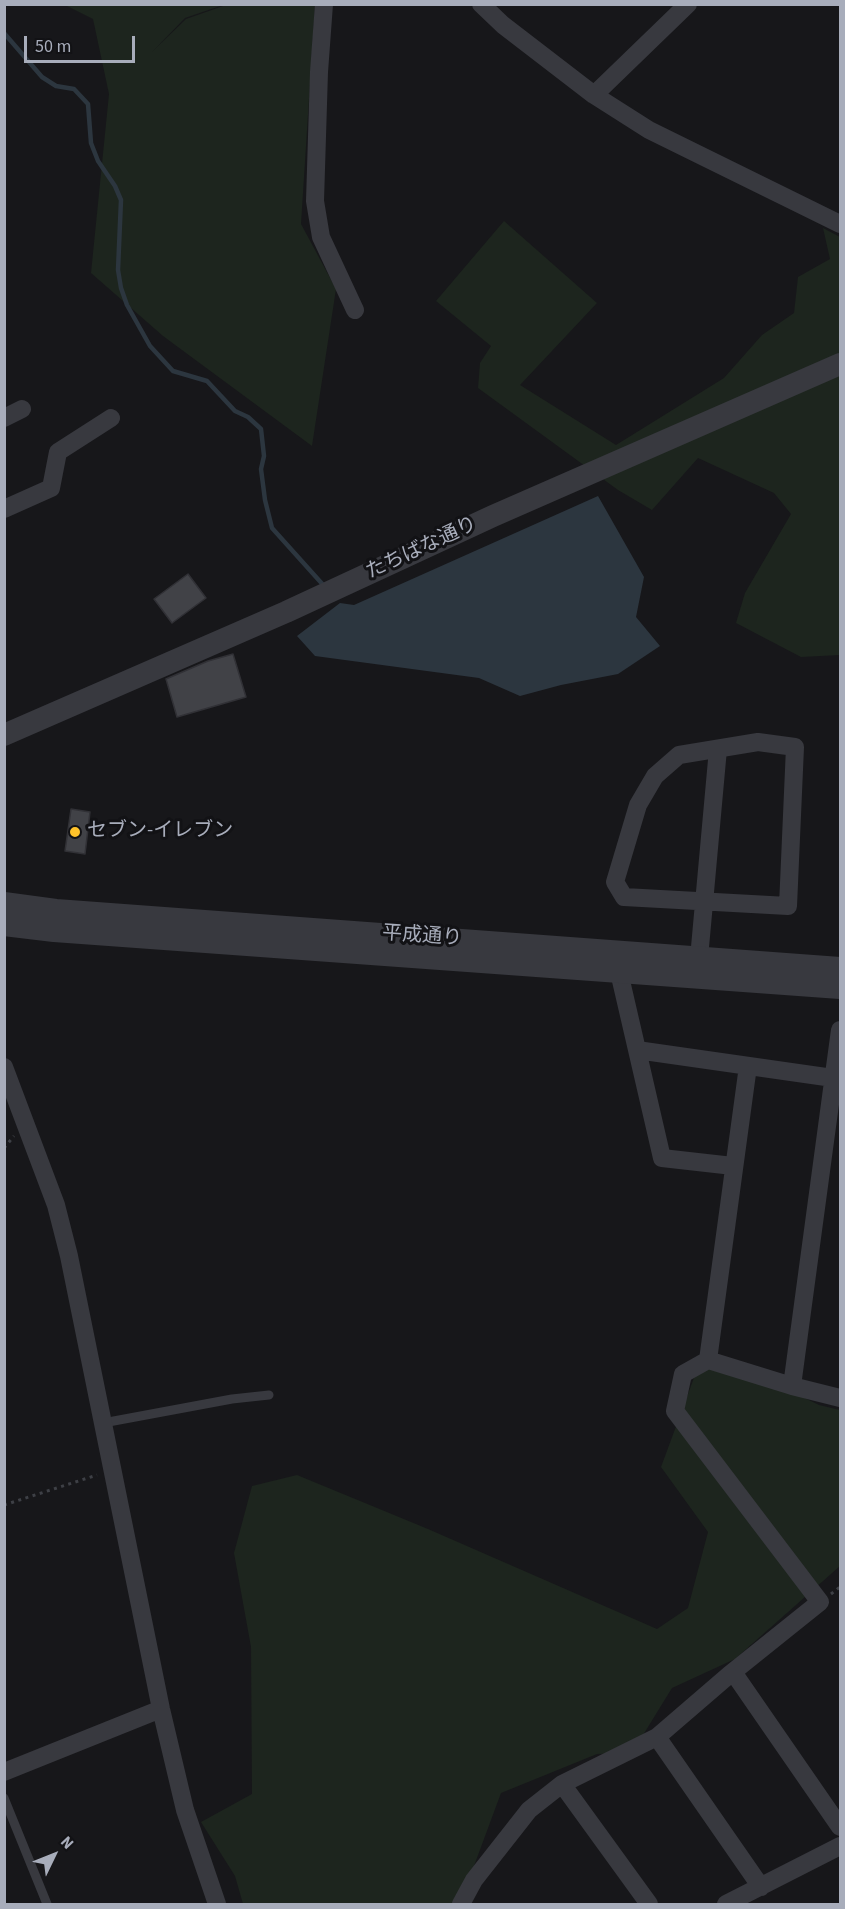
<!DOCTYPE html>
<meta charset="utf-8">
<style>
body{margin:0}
#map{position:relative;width:845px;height:1909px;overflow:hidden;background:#17171a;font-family:"Source Sans 3",sans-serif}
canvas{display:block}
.frame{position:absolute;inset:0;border:6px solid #a8adbb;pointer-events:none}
.north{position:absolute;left:24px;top:1825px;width:60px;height:60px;-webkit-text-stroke:4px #121215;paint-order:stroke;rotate:47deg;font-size:16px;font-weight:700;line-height:24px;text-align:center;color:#a8adbb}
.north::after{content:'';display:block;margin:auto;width:21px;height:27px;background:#a8adbb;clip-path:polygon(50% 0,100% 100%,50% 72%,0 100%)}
.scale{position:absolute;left:24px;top:36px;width:111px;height:27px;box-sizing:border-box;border:3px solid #a8adbb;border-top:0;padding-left:8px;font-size:18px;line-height:21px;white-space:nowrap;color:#a8adbb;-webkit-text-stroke:4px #121215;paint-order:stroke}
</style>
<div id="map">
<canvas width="845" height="1909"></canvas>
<div class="frame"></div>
<div class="north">N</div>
<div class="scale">50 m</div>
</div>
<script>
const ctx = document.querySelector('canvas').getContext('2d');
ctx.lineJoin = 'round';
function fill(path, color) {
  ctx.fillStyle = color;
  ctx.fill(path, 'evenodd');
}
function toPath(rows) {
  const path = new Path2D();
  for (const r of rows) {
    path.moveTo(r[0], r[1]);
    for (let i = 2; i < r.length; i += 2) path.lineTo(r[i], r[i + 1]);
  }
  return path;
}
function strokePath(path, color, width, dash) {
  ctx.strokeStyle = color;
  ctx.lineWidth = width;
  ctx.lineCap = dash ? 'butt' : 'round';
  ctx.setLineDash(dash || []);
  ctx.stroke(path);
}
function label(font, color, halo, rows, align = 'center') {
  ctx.font = font + ' "Source Sans 3","Noto Sans JP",sans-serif';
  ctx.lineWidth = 6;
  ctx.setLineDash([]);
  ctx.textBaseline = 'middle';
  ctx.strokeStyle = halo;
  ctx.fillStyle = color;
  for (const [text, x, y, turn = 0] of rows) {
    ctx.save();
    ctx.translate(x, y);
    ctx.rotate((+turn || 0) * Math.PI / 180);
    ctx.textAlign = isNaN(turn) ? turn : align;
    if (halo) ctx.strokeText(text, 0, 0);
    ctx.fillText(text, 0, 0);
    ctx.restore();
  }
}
fill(toPath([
 [58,5,223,5,185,18,152,52,186,19,226,5,315,5,301,224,336,289,312,446,163,336,91,273,109,94,93,19,67,6],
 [504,221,597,303,520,385,616,445,724,378,762,335,794,313,798,277,830,259,823,228,840,237,840,655,801,657,736,623,745,593,791,514,774,493,698,458,652,510,618,490,478,388,480,363,491,346,436,301],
 [698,1367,762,1377,819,1405,840,1410,840,1566,735,1659,672,1688,632,1753,597,1754,501,1793,464,1893,454,1904,243,1904,235,1876,201,1822,252,1794,251,1647,234,1553,252,1486,297,1475,428,1529,657,1629,688,1608,708,1532,661,1467]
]), '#1d251e');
fill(toPath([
 [598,496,644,577,636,617,660,646,618,674,561,685,520,696,479,678,315,656,297,636,340,603,354,605]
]), '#2c363f');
strokePath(toPath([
 [4,33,42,77,56,86,74,89,88,104,91,143,98,161,115,186,121,200,118,270,121,288,127,305,150,346,173,371,207,381,235,411,248,417,261,429,264,456,261,469,265,500,272,528,325,587]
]), '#2c363f', 4.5);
const building = toPath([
 [188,574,206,598,172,623,154,599,188,574],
 [233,654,246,697,177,717,166,679,208,661,233,654],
 [71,809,90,812,85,854,65,851,71,809]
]);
fill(building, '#414247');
strokePath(building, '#313136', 1.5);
strokePath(toPath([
 [4,1148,14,1136],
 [4,1505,97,1475],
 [831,1594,840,1587]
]), '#3e4046', 3, [3, 4.5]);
strokePath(toPath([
 [103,1423,232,1399,269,1395],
 [4,1798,47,1904]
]), '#38393f', 9);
strokePath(toPath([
 [324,4,319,72,315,201,321,237,355,310],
 [481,4,503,25,594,95,649,130,840,224],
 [594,95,688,4],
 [4,418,22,409],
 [4,509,51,488,58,452,111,418],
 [758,742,795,747,788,906,624,897,615,882,638,805,655,776,679,755,758,742],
 [699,958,718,749],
 [619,972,662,1158,733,1166],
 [637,1050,840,1079],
 [748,1066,708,1360,792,1386,840,1398],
 [4,1067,56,1205,69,1256,161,1709,185,1810,217,1904],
 [792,1386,840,1030],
 [733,1672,840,1827],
 [657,1737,761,1887],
 [4,1772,161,1709],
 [562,1784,649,1904],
 [461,1904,474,1880,529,1810,562,1784,657,1737,729,1675,820,1602,675,1411,683,1374,708,1360],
 [726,1904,840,1846]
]), '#38393f', 18);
strokePath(toPath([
 [4,735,286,612,493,516,840,364],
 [4,903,56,910,840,968],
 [4,925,54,931,840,988]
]), '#38393f', 22);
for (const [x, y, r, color] of [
 [75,832,6,"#ffc32a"]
]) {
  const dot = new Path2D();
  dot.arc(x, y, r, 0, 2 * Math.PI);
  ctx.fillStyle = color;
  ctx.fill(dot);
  strokePath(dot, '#121215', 2);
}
label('20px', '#a8adbb', '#121215', [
 ["たちばな通り",422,549,-25],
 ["平成通り",422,937,4]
]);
label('20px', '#a8adbb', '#121215', [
 ["セブン-イレブン",87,832]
], 'left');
</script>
